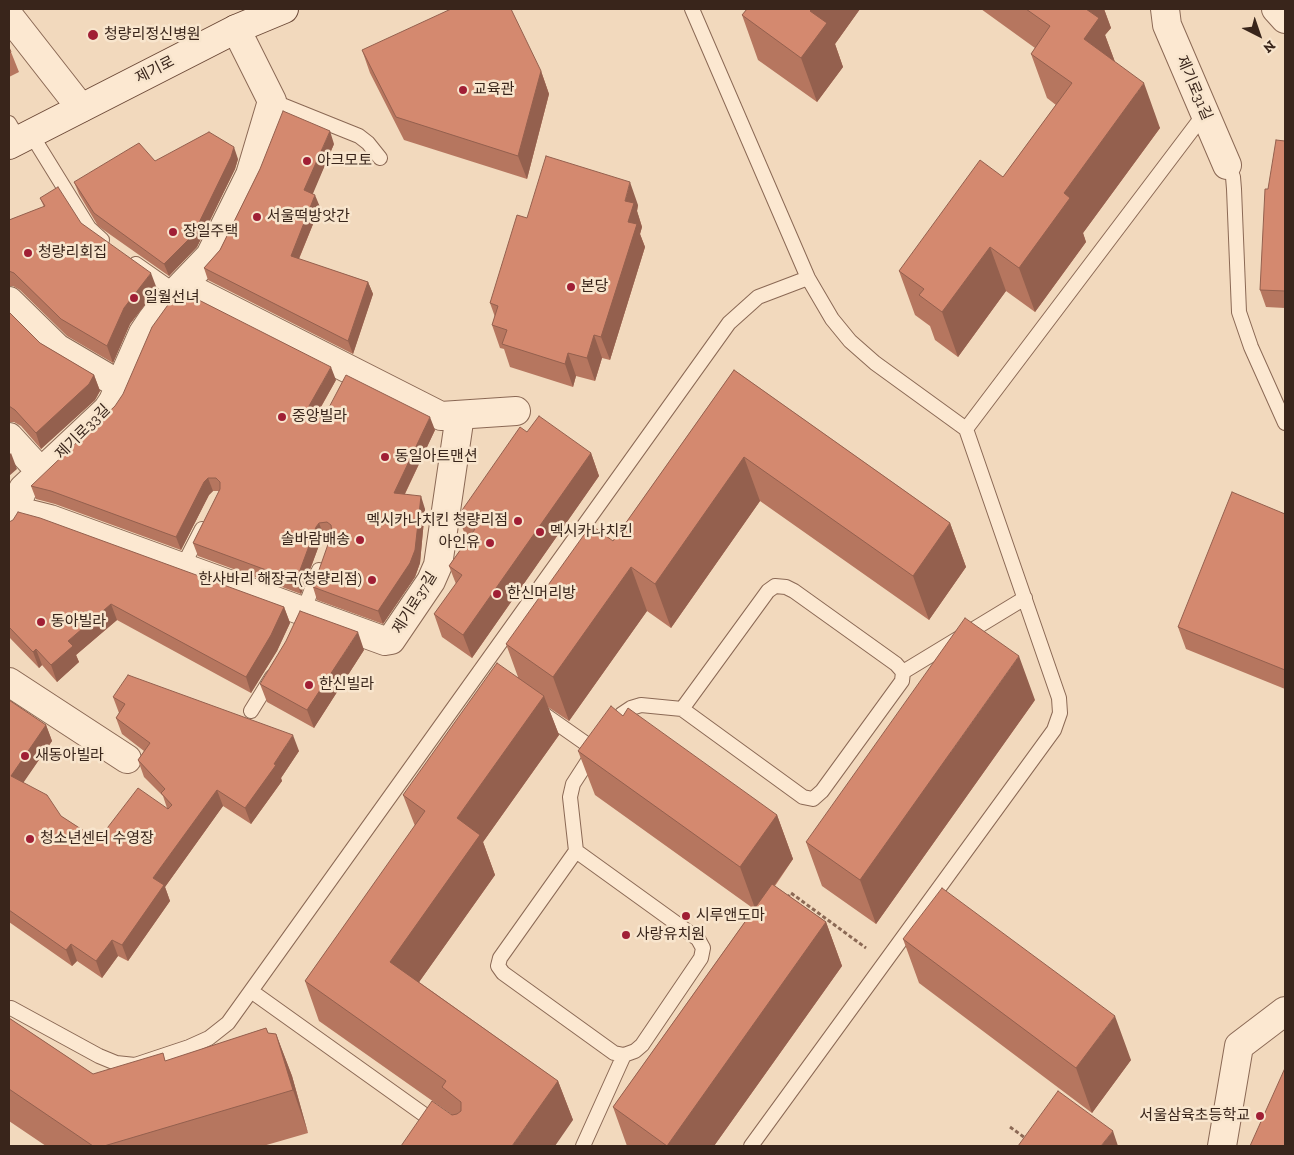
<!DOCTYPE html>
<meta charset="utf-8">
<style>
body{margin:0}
#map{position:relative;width:1294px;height:1155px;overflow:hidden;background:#f2d9bd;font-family:"Zilla Slab",serif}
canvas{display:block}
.frame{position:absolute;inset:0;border:10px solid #39251b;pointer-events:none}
.north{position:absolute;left:1234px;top:10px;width:50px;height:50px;-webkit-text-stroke:4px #f8e5cd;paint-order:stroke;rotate:139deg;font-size:14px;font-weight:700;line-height:20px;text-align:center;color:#39251b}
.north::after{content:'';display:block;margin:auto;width:18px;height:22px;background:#39251b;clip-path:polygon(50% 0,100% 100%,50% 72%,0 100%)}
</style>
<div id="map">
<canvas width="1294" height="1155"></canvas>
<div class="frame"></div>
<div class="north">N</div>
</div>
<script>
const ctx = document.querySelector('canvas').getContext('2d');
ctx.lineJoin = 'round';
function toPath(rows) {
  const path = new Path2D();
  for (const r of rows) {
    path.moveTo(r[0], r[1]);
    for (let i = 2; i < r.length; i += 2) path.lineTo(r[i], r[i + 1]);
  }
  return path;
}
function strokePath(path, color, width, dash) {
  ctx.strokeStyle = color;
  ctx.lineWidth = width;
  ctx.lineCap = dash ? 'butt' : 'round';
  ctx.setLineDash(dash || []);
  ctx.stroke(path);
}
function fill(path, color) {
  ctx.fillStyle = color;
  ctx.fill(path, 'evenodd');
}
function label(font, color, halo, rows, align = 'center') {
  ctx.font = font + ' "Zilla Slab","Noto Sans KR",serif';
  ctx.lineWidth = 5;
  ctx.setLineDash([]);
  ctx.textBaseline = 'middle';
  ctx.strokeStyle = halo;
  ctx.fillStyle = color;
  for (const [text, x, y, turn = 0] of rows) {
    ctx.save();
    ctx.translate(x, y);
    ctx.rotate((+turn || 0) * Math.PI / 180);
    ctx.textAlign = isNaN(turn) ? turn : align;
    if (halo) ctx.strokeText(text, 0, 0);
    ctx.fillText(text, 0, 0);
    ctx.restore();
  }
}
const lane = toPath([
 [692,9,808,278,832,319,850,341,875,363,966,429,1059,698,1060,713,1054,730,751,1146],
 [272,101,359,136,368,143,380,158],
 [9,123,19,140],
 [31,134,89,228,102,240],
 [1227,165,1233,177,1234,189,1239,312,1251,347,1285,423],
 [136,264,176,292],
 [966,429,1205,113],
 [183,566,202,529],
 [302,615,319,570],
 [903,672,1025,598],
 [538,710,595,750],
 [251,711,272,677],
 [611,729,622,714,631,708,641,705,682,709,768,591,775,586,786,587,794,591,896,664,903,672,902,681,822,791,813,799,803,797,682,709],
 [576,851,698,939,703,948,701,958,642,1045,635,1051,624,1055,614,1053,503,973,498,966,500,958,576,851,570,797,573,784,595,750],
 [251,991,468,1146],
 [11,1008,99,1056,116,1063,135,1065,189,1047,209,1038,228,1023,729,323,758,297,808,278],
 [583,1146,624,1055]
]);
const street = toPath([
 [1165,9,1167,25,1227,165],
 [1276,9,1285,19],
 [9,16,81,108],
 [183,285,441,416,516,411],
 [9,301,57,348,120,385],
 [9,437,41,472],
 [9,511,14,510,50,519,385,641,391,640,431,581,438,565,460,415],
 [9,524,23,489,107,410,113,401,143,333,151,321,163,305,210,256,250,175,272,101,236,29],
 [9,682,127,759],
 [1222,1146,1239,1046,1285,1011]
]);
const secondary = toPath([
 [9,145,236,29,284,9]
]);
strokePath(lane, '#8b6955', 16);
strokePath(street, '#8b6955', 30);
strokePath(secondary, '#6d4a38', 30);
strokePath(toPath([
 [787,898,791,893,866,948],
 [1010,1127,1028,1140]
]), '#8b6955', 3, [4, 2.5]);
strokePath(lane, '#fce8d1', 14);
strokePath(street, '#fce8d1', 28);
strokePath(secondary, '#fce8d1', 28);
fill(toPath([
 [747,9,860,9,835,44,843,67,817,102,758,60,742,15],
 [981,9,1104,9,1111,28,1105,35,1115,62,1160,128,1083,233,1086,242,1035,312,1006,291,958,357,935,340,930,326,915,315,899,271,1003,177,1056,105,1047,98,1031,54,1035,48],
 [9,47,19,72,9,77],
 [362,50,541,71,549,94,527,179,404,140,370,73],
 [1285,141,1285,308,1266,307,1260,290,1268,189],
 [334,144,312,194,320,207,299,259,368,282,373,294,353,354,208,280,204,268,220,250,260,169],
 [238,159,235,169,197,247,169,276,98,226,79,194,74,182],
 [40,198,81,223,157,289,130,324,113,363,67,336,20,290,13,286,9,286,9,220,44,207],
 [638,205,637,211,642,227,640,234,645,247,610,360,602,358,595,381,576,376,573,387,510,367,504,349,500,348,492,325,495,317,490,303,527,218],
 [9,312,40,343,94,375,100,391,95,400,41,449,21,426,14,422,9,422],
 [734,370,950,523,966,567,929,620,760,501,671,628,647,611,569,721,548,707,559,735,483,842,495,875,419,982,558,1081,573,1120,401,1146,451,1114,319,1021,305,981,415,826,403,795,518,677,506,644,613,541],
 [336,380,315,418,435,430,405,494,425,509,420,563,415,577,383,624,317,600,313,587,332,535,324,536,321,540,301,594,198,556,193,543,219,491,213,491,209,495,181,550,55,504,36,499,31,486],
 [527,432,591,453,599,476,472,658,442,637,434,614,456,584,449,566,467,540,458,516],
 [1285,514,1285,689,1186,649,1178,627],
 [9,522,284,607,290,623,277,651,251,693,117,620,76,655,79,662,57,682,42,665,39,668,9,637],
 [364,650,314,728,267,702,260,684],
 [113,697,299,751,281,778,282,781,251,824,223,806,165,887,170,901,128,961,118,956,102,978,77,961,72,966,9,922,9,700,46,725,52,741,23,782,61,816,98,840,167,808,163,796,144,777,138,760,144,751,122,734,116,718,119,713],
 [1035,700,876,924,822,886,806,842],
 [623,716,777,815,793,859,775,886,826,922,842,966,714,1146,627,1146,613,1107,754,909,595,795,578,751],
 [903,939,1131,1060,1092,1113,919,983],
 [9,1018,93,1074,166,1061,266,1028,268,1033,276,1034,292,1076,308,1133,263,1146,46,1146,9,1121]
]), '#b6765f');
fill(toPath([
 [812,9,860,9,835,44,843,67,817,102,801,58,810,11],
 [1081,9,1104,9,1111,28,1105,35,1115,62,1084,39],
 [541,71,549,94,527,179,518,156],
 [1144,83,1160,128,1083,233,1086,242,1035,312,1019,268,1064,193],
 [330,131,334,144,309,203,304,190],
 [234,147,238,159,235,169,197,247,169,276,164,264],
 [630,182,638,205,637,211,642,227,640,234,645,247,610,360,601,337,625,201],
 [315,195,320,207,295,268,291,256],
 [990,247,1006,291,958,357,942,312],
 [151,273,157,289,130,324,113,363,107,346,124,308],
 [368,282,373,294,353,354,348,341],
 [594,335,602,358,595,381,587,358],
 [568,353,576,376,573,387,565,364],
 [331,367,336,380,314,419,310,414,309,406],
 [94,375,100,391,95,400,41,449,36,433],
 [430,417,435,430,399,506,394,493],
 [11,453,17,469,9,476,9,455],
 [591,453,599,476,472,658,463,635],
 [744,457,760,501,671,628,655,584],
 [208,478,213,491,209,495,181,550,176,537,204,482],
 [421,496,425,509,420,563,415,577,383,624,378,611],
 [319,523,324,536,321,540,301,594,296,581,316,527],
 [950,523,966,567,929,620,913,576],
 [631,567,647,611,569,721,553,677],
 [111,604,117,620,76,655,79,662,57,682,51,665,68,641],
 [284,607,290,623,277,651,251,693,246,677],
 [358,632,364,650,314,728,307,710],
 [36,649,42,665,39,668,33,652],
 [1019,656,1035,700,876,924,860,880],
 [544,696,559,735,483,842,495,875,405,1002,390,962,457,818],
 [46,725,52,741,17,792,11,776],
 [293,735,299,751,281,778,282,781,251,824,245,808],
 [217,790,223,806,165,887,170,901,128,961,122,945,153,878],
 [777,815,793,859,756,911,740,867],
 [826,922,842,966,714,1146,667,1146],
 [112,940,118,956,102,978,96,961],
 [71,944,77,961,72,966,66,950],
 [1115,1016,1131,1060,1092,1113,1076,1068],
 [276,1034,292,1076,308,1133,293,1090],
 [558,1081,573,1120,555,1146,512,1146],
 [1113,1131,1118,1146,1101,1146]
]), '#94604e');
const building = toPath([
 [451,9,511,9,541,71,518,156,396,117,362,50,451,9],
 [747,9,812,9,810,11,827,23,801,58,742,15,747,9],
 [1026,9,1086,9,1099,18,1084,39,1144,83,1064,193,1070,198,1019,268,990,247,942,312,919,295,924,289,899,271,980,160,1003,177,1072,83,1031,54,1050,26,1026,9],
 [9,47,11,52,9,54,9,47],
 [283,111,330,131,304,190,315,195,291,256,368,282,348,341,204,268,220,250,260,169,283,111],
 [209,132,234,147,231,157,193,235,164,264,94,213,74,182,139,143,155,161,209,132],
 [1276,140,1285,141,1285,291,1260,290,1265,189,1268,189,1276,140],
 [546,156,630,182,625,201,634,203,628,222,637,224,601,337,594,335,587,358,568,353,565,364,502,344,507,330,492,325,498,306,490,303,517,215,527,218,546,156],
 [58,187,81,223,151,273,124,308,107,346,61,319,14,273,9,271,9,220,45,206,40,198,58,187],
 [181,291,331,367,309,406,310,414,314,418,318,419,325,415,346,375,430,417,394,493,421,496,415,550,410,563,378,611,313,587,332,533,331,525,327,522,319,523,316,527,296,581,193,543,220,489,220,482,216,478,208,478,204,482,176,537,51,491,31,486,115,406,123,394,152,327,170,302,181,291],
 [9,312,40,343,94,375,89,384,36,433,15,410,9,406,9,312],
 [734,370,950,523,913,576,744,457,655,584,631,567,553,677,506,644,591,525,613,541,734,370],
 [539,416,591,453,463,635,434,614,462,575,449,566,475,529,458,516,520,427,527,432,539,416],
 [1232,492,1285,514,1285,670,1178,627,1232,492],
 [18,512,40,518,284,607,271,635,246,677,111,604,68,641,73,646,51,665,36,649,33,652,9,627,9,522,13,520,18,512],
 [300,611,358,632,307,710,260,684,286,641,300,611],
 [965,618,1019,656,860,880,806,842,965,618],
 [497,663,544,696,457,818,480,835,390,962,558,1081,512,1146,401,1146,432,1101,452,1115,457,1114,461,1111,461,1102,442,1087,446,1081,305,981,425,811,403,795,497,663],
 [128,675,293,735,274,764,276,765,245,808,217,790,153,878,164,885,122,945,112,940,96,961,71,944,66,950,9,910,9,700,46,725,11,776,47,795,61,816,98,840,138,788,168,809,172,805,161,793,165,789,138,760,150,743,116,718,125,704,113,697,128,675],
 [611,706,623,716,628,708,777,815,740,867,578,751,611,706],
 [772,884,826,922,667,1146,613,1107,772,884],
 [942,888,1115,1016,1076,1068,903,939,942,888],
 [9,1018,93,1074,163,1053,165,1061,266,1028,268,1033,276,1034,293,1090,104,1146,93,1146,9,1089,9,1018],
 [1285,1068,1285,1146,1250,1146,1285,1068],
 [1058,1091,1113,1131,1101,1146,1018,1146,1058,1091]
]);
fill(building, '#d4896f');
strokePath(building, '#94604e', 1);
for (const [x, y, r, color] of [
 [93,35,6,"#a01f35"],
 [463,90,5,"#a01f35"],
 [307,161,5,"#a01f35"],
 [257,217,5,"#a01f35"],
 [173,232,5,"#a01f35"],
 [28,253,5,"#a01f35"],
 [571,287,5,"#a01f35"],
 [134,298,5,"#a01f35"],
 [282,417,5,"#a01f35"],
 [385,457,5,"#a01f35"],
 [518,521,5,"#a01f35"],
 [540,532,5,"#a01f35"],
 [360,540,5,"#a01f35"],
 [490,543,5,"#a01f35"],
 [372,580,5,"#a01f35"],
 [497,594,5,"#a01f35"],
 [41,622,5,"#a01f35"],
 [309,685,5,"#a01f35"],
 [25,756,5,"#a01f35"],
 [30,839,5,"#a01f35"],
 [686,916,5,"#a01f35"],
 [626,935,5,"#a01f35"],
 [1260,1116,5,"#a01f35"]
]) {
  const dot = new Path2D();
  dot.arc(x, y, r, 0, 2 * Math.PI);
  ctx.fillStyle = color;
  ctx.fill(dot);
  strokePath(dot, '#f8e5cd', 2);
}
label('15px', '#39251b', '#f8e5cd', [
 ["청량리정신병원",104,35],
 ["교육관",473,90],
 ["아크모토",317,161],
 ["서울떡방앗간",267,217],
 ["장일주택",183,232],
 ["청량리회집",38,253],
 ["본당",581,287],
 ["일월선녀",144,298],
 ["중앙빌라",292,417],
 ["동일아트맨션",395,457],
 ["멕시카나치킨 청량리점",508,521,"right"],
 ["멕시카나치킨",550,532],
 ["솔바람배송",350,540,"right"],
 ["아인유",480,543,"right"],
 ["한사바리 해장국(청량리점)",362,580,"right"],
 ["한신머리방",507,594],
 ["동아빌라",51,622],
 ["한신빌라",319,685],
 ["새동아빌라",35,756],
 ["청소년센터 수영장",40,839],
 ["시루앤도마",696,916],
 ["사랑유치원",636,935],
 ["서울삼육초등학교",1250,1116,"right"]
], 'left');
label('15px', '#39251b', '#f8e5cd', [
 ["제기로",155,70,-27],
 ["제기로31길",1194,88,67],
 ["제기로33길",83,432,-45],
 ["제기로37길",415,603,-58]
]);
</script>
